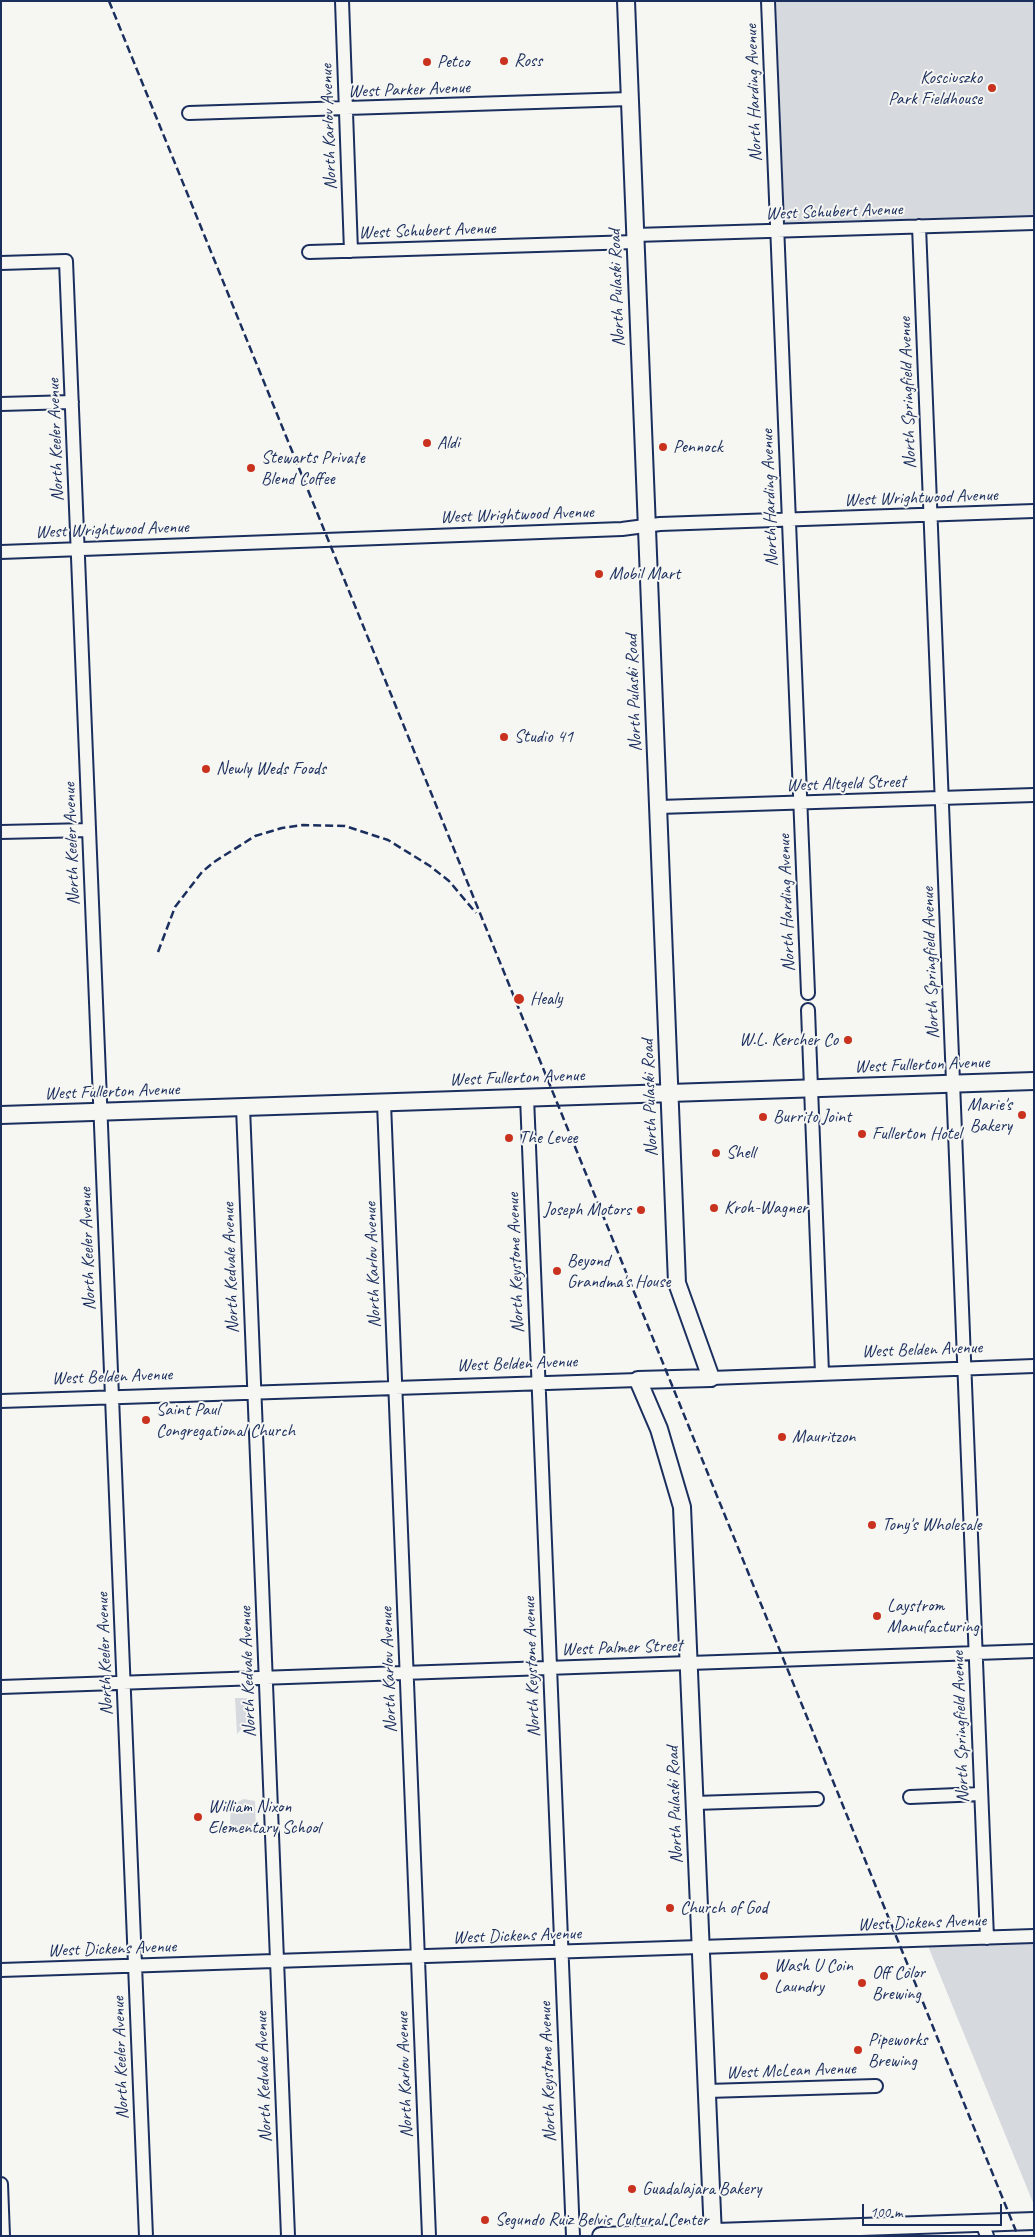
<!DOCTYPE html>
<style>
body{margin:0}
#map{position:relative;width:1035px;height:2237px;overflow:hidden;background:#f6f6f2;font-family:Caveat,sans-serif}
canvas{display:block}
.frame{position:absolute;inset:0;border:2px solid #1b2f5e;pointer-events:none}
.scale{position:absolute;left:862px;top:2204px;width:140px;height:22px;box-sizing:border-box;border:2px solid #1b2f5e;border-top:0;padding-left:6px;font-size:15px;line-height:18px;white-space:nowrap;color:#1b2f5e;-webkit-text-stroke:4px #f6f6f2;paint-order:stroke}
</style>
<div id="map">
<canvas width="1035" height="2237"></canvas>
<div class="frame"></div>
<div class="scale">100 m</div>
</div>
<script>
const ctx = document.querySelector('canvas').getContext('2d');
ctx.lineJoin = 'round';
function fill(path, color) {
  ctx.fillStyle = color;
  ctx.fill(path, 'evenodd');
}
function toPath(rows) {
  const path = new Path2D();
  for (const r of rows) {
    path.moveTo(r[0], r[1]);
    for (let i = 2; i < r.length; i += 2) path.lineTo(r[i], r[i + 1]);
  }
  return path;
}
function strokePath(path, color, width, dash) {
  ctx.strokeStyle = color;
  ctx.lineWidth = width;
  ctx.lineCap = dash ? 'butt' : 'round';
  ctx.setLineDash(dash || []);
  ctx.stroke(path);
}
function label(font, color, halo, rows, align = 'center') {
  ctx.font = font + ' Caveat,sans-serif';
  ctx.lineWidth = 4;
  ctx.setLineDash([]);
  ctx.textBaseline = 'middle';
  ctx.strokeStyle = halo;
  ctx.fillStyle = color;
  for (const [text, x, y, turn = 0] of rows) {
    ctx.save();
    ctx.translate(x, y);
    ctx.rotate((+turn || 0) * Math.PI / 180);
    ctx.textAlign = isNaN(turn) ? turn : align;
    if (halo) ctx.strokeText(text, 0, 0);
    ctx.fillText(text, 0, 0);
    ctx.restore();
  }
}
fill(toPath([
 [776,1,1034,1,1034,218,785,227],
 [235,1698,247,1698,248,1721,237,1734],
 [244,1799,255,1801,256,1832,251,1834,236,1831,230,1823,231,1807,235,1803],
 [1034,1942,1034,2205,928,1946]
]), '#d6d9dd');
const minor = toPath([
 [342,1,351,251],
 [768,1,808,993],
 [189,113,630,99],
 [919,226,987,1938],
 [635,235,1034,223],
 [309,252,635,242],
 [1,263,66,261,146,2236],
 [1,404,72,402],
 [1,552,622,529,660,524,1034,511],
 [659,807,1034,795],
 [1,832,89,830],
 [808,1010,822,1373],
 [527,1097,573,2236],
 [384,1103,429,2236],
 [243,1107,288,2236],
 [711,1378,1034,1366],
 [1,1401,638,1380],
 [1,1687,1034,1651],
 [910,1797,981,1794],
 [695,1803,817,1799],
 [1,1970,1034,1936],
 [707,2091,876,2086],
 [1,2184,3,2236],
 [982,2223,987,2236]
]);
const major = toPath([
 [626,1,677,1283,711,1378,638,1380,659,1429,682,1507,713,2236],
 [1,1115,1034,1081],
 [601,2236,1034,2221]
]);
strokePath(minor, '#1b2f5e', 16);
strokePath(major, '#1b2f5e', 20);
strokePath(minor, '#f6f6f2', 12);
strokePath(major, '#f6f6f2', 16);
strokePath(toPath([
 [109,1,1018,2236],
 [158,952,175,907,202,872,214,862,255,836,282,828,303,825,345,826,388,840,430,866,449,881,476,913]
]), '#1b2f5e', 2.5, [8, 4]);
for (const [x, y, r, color] of [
 [504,61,5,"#c8321e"],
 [427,62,5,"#c8321e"],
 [992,88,5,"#c8321e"],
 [427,443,5,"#c8321e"],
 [663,447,5,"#c8321e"],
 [251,468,5,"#c8321e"],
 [599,574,5,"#c8321e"],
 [504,737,5,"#c8321e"],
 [206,769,5,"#c8321e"],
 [519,999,6,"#c8321e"],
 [848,1040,5,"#c8321e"],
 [1022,1115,5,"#c8321e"],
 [763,1117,5,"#c8321e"],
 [862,1134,5,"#c8321e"],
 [509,1138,5,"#c8321e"],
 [716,1153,5,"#c8321e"],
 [714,1208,5,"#c8321e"],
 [641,1210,5,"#c8321e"],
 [557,1271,5,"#c8321e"],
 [146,1420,5,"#c8321e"],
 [782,1437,5,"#c8321e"],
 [872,1525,5,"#c8321e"],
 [877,1616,5,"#c8321e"],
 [198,1817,5,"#c8321e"],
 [670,1908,5,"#c8321e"],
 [764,1976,5,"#c8321e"],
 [862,1983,5,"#c8321e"],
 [858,2050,5,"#c8321e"],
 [632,2189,5,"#c8321e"],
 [485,2220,5,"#c8321e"]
]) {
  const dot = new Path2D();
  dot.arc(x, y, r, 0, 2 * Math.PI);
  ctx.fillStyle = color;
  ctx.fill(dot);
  strokePath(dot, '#f6f6f2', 2);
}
label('18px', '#1b2f5e', '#f6f6f2', [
 ["Ross",514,61],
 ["Petco",437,62],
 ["Kosciuszko",982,78,"right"],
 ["Park Fieldhouse",982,99,"right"],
 ["Aldi",437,443],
 ["Pennock",673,447],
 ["Stewarts Private",261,458],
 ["Blend Coffee",261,479],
 ["Mobil Mart",609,574],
 ["Studio 41",514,737],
 ["Newly Weds Foods",216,769],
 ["Healy",530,999],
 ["W.L. Kercher Co",838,1040,"right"],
 ["Marie's",1012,1105,"right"],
 ["Bakery",1012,1126,"right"],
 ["Burrito Joint",773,1117],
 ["Fullerton Hotel",872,1134],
 ["The Levee",519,1138],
 ["Shell",726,1153],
 ["Kroh-Wagner",724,1208],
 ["Joseph Motors",631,1210,"right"],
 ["Beyond",567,1261],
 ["Grandma's House",567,1282],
 ["Saint Paul",156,1410],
 ["Congregational Church",156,1431],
 ["Mauritzon",792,1437],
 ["Tony's Wholesale",882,1525],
 ["Laystrom",887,1606],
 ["Manufacturing",887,1627],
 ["William Nixon",208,1807],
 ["Elementary School",208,1828],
 ["Church of God",680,1908],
 ["Wash U Coin",774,1966],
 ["Laundry",774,1987],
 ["Off Color",872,1973],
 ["Brewing",872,1994],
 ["Pipeworks",868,2040],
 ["Brewing",868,2061],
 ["Guadalajara Bakery",642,2189],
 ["Segundo Ruiz Belvis Cultural Center",495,2220]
], 'left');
label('18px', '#1b2f5e', '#f6f6f2', [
 ["West Parker Avenue",409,90,-2],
 ["North Harding Avenue",754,93,-92],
 ["North Karlov Avenue",329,127,-92],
 ["West Schubert Avenue",834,212,-2],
 ["West Schubert Avenue",427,231,-2],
 ["North Pulaski Road",617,288,-92],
 ["North Springfield Avenue",908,393,-92],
 ["North Keeler Avenue",56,440,-92],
 ["North Harding Avenue",770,498,-92],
 ["West Wrightwood Avenue",921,498,-2],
 ["West Wrightwood Avenue",517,515,-2],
 ["West Wrightwood Avenue",112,530,-2],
 ["North Pulaski Road",634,693,-92],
 ["West Altgeld Street",846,784,-2],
 ["North Keeler Avenue",72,844,-92],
 ["North Harding Avenue",787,903,-92],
 ["North Springfield Avenue",931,963,-92],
 ["West Fullerton Avenue",922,1065,-2],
 ["West Fullerton Avenue",517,1078,-2],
 ["West Fullerton Avenue",112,1092,-2],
 ["North Pulaski Road",650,1098,-92],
 ["North Keeler Avenue",88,1249,-92],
 ["North Keystone Avenue",516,1263,-92],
 ["North Karlov Avenue",373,1265,-92],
 ["North Kedvale Avenue",231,1268,-92],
 ["West Belden Avenue",922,1350,-2],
 ["West Belden Avenue",517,1364,-2],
 ["West Belden Avenue",112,1377,-2],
 ["West Palmer Street",622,1648,-2],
 ["North Keeler Avenue",105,1654,-92],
 ["North Keystone Avenue",532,1667,-92],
 ["North Karlov Avenue",389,1670,-92],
 ["North Kedvale Avenue",248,1672,-92],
 ["North Springfield Avenue",961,1727,-92],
 ["North Pulaski Road",675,1805,-92],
 ["West Dickens Avenue",922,1923,-2],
 ["West Dickens Avenue",517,1936,-2],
 ["West Dickens Avenue",112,1949,-2],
 ["North Keeler Avenue",121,2058,-92],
 ["West McLean Avenue",791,2071,-2],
 ["North Keystone Avenue",548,2072,-92],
 ["North Karlov Avenue",405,2075,-92],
 ["North Kedvale Avenue",264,2077,-92]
]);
</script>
